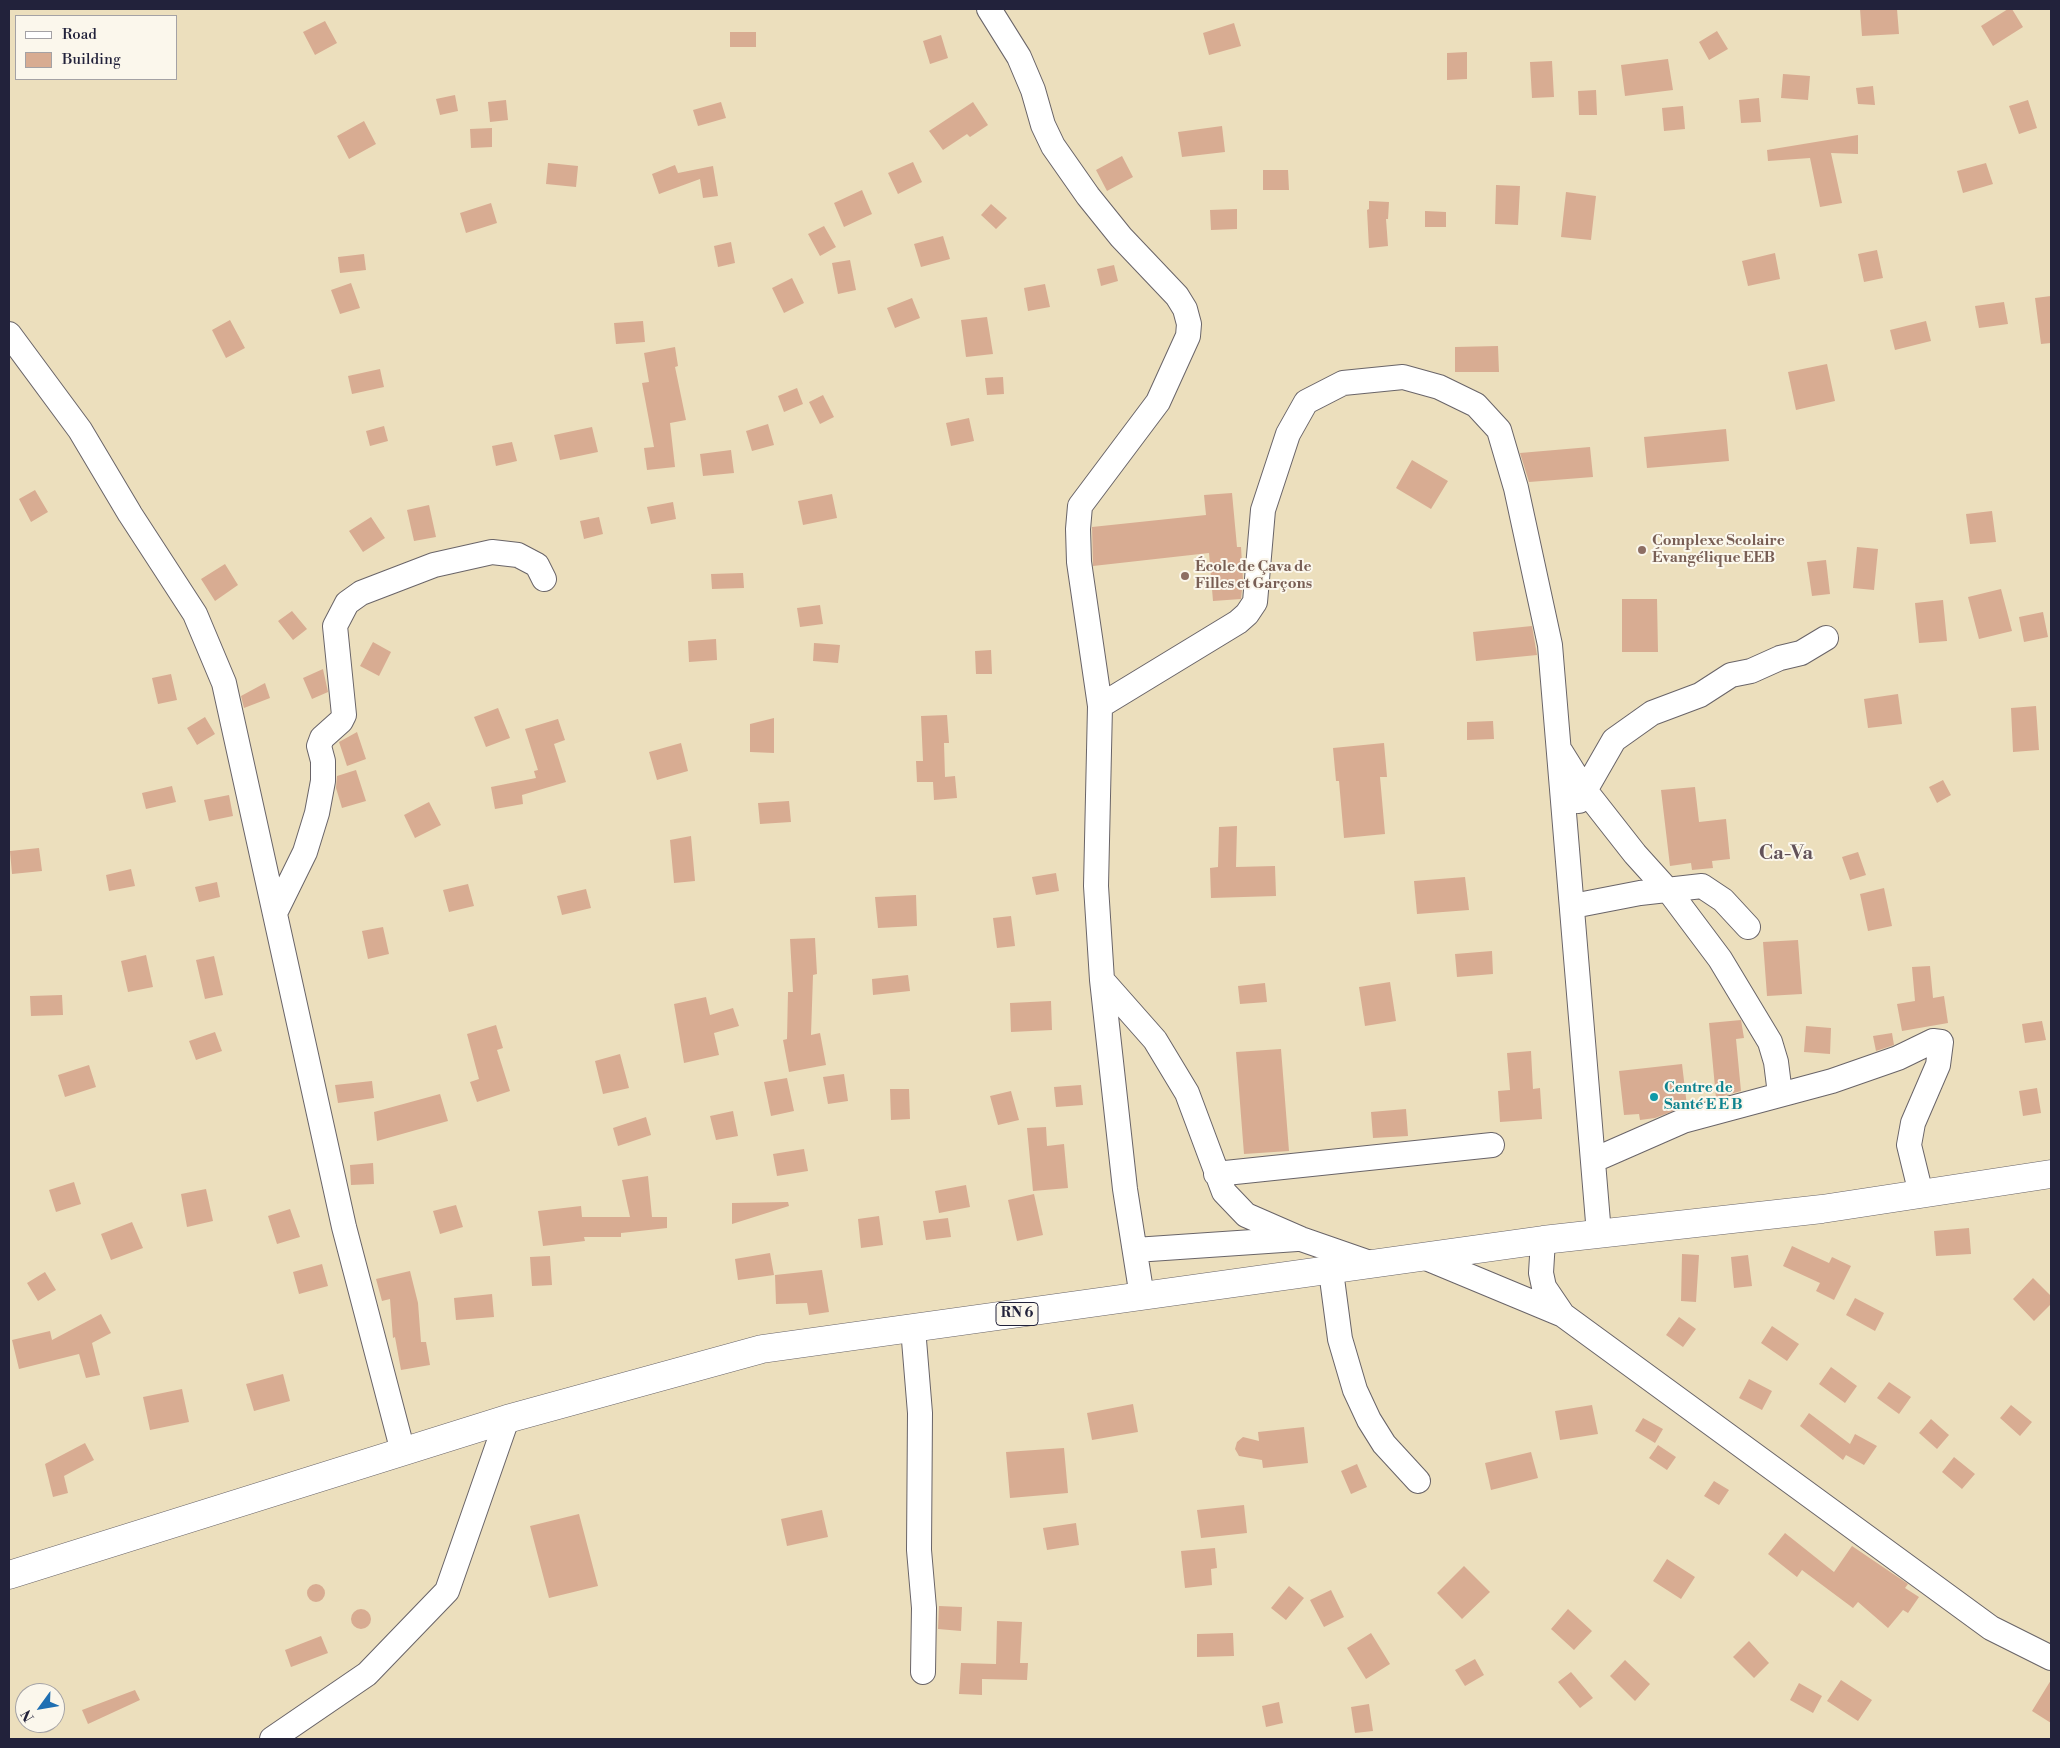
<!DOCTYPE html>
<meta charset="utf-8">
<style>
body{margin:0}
#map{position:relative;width:2060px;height:1748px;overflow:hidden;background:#ecdfbd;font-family:"Libre Bodoni",serif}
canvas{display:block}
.frame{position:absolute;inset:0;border:10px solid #22223b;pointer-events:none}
.legend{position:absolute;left:15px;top:15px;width:162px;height:65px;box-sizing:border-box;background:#fbf7ec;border:1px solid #a4a2a5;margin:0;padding:6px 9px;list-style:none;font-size:15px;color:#22223b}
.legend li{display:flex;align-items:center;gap:10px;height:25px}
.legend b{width:25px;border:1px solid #a4a2a5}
.north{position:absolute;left:15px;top:1683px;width:50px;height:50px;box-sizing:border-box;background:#fbf7ec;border:1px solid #a4a2a5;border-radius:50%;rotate:238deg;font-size:14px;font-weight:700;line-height:20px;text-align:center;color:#22223b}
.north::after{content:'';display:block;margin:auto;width:18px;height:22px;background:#1f6fb2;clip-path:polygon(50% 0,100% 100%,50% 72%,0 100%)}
</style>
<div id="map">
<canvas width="2060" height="1748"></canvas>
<div class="frame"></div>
<ul class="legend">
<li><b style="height:6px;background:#fff"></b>Road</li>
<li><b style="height:14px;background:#d8ac92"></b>Building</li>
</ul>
<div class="north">N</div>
</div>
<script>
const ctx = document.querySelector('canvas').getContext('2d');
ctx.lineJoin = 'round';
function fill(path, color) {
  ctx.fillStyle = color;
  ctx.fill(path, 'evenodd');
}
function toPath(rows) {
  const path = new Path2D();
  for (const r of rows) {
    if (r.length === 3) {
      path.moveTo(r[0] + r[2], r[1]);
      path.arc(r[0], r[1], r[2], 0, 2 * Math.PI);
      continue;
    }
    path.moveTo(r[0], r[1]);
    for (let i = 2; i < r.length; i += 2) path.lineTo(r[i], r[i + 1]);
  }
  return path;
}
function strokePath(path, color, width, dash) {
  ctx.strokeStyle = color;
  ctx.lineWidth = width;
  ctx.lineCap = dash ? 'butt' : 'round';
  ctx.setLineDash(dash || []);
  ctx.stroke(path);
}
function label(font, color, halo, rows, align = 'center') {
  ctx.font = font + ' "Libre Bodoni",serif';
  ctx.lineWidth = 4;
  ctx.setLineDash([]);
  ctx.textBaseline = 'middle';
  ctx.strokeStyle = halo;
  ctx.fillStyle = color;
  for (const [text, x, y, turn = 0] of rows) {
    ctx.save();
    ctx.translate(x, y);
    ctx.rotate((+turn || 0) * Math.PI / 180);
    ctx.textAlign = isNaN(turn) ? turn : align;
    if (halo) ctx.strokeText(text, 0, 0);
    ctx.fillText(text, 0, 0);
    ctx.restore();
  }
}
fill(toPath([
 [1860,9,1897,9,1899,34,1862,36],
 [2008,9,2012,9,2023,27,1993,46,1981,26],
 [325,21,337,43,315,55,303,32],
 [1234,23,1241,46,1209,55,1203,33],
 [1717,31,1728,49,1709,60,1699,42],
 [730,32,756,32,756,47,730,47],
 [941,35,948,58,930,64,923,41],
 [1467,52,1467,79,1447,80,1447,53],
 [1668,59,1673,90,1625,96,1621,65],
 [1552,61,1554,97,1532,98,1530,62],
 [1783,74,1810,76,1808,100,1781,98],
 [1873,86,1875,105,1858,104,1856,88],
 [1596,90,1597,115,1579,115,1578,91],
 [455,95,458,111,440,115,436,99],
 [1759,98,1761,122,1741,123,1739,100],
 [506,100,508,120,490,122,488,102],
 [2028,100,2037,128,2019,134,2009,106],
 [721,102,726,118,698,126,693,110],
 [973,102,988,125,970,137,967,134,943,150,929,131],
 [1683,106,1685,129,1664,131,1662,108],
 [364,121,376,144,349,159,337,136],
 [1222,126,1225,152,1182,157,1178,132],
 [492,128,492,147,471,148,470,129],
 [1858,135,1858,154,1831,153,1842,203,1820,207,1810,158,1768,161,1767,150],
 [1122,156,1133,177,1107,191,1096,170],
 [913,162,922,182,898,194,888,173],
 [548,163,578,166,576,187,546,184],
 [1986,163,1993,184,1963,193,1957,171],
 [675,165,678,173,713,166,718,196,703,198,700,179,659,194,652,174],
 [1263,170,1288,170,1289,190,1263,190],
 [1496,185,1520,186,1518,225,1495,224],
 [862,190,872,214,844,227,834,203],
 [1566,192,1596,196,1591,240,1561,237],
 [1369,201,1389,202,1388,219,1386,219,1388,246,1369,248,1367,210,1369,209],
 [491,203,497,223,466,233,460,213],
 [991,204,1007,218,996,229,981,215],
 [1237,209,1237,229,1211,230,1210,210],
 [1425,211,1446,212,1446,227,1425,227],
 [824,226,836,247,820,256,808,234],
 [943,236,950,259,921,267,914,244],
 [731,242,735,263,718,267,714,246],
 [1877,250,1883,278,1864,282,1858,254],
 [1775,253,1780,279,1748,286,1742,261],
 [364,254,366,270,340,273,338,257],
 [850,260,856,290,838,294,832,263],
 [1114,265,1118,281,1101,286,1097,269],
 [792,278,804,303,784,313,772,288],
 [351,283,360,308,340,314,331,290],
 [1045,284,1050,307,1028,311,1024,288],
 [2051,296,2051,343,2041,344,2035,298],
 [912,298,920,318,895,328,887,308],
 [2004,302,2008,324,1979,328,1975,306],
 [987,317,993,354,966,357,961,320],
 [230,320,245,348,226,358,212,330],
 [643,321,645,342,616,344,614,323],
 [1926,321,1931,341,1895,350,1890,330],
 [1498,346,1499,372,1455,372,1455,347],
 [675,347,678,366,675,367,686,420,670,423,675,467,647,470,644,448,654,447,642,383,649,382,644,353],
 [1827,364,1835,401,1796,410,1788,372],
 [380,369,384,387,352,394,348,376],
 [1003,377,1004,394,987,395,985,378],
 [797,388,803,404,784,412,778,396],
 [823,395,834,417,820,424,809,402],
 [969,418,974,441,951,446,946,423],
 [768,424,774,445,752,451,746,431],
 [384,426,388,441,370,446,366,431],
 [592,427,598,452,560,460,554,435],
 [1726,429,1729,461,1647,468,1644,437],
 [512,442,517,461,496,466,492,446],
 [1590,447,1593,477,1529,482,1520,453],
 [731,450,734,473,703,476,700,454],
 [1412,460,1448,481,1431,509,1396,488],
 [35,490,48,512,31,522,19,499],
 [1232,493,1237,547,1241,547,1243,580,1241,599,1213,601,1209,553,1093,566,1092,527,1206,515,1204,495],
 [832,494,837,518,803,525,798,501],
 [673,502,676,519,651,524,647,507],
 [429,505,436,537,414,541,407,510],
 [1992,511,1996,542,1970,544,1966,514],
 [371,517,385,538,363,552,349,531],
 [599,517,603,534,584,539,580,521],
 [1857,547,1878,549,1874,590,1853,588],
 [1826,560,1830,594,1812,596,1807,562],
 [225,564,238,585,215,601,201,579],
 [743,573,744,588,712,589,711,574],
 [2001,589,2012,631,1979,639,1968,597],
 [1622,599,1657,599,1658,652,1622,652],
 [1943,600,1947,641,1919,643,1915,603],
 [820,605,823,624,800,627,797,608],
 [292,611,307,629,293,640,278,621],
 [2043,612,2048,637,2024,642,2019,617],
 [1532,626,1537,655,1476,661,1473,632],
 [716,639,717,660,689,662,688,641],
 [373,642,391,652,379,676,360,666],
 [814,643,840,645,838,663,813,661],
 [991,650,992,674,976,674,975,651],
 [323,669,328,692,312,699,303,678],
 [171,674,177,700,158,704,152,678],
 [265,683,270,698,244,708,241,696],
 [1898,694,1902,724,1868,728,1864,699],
 [2036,706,2039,750,2013,752,2011,708],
 [498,708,510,738,486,747,474,717],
 [947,715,949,743,944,743,945,777,955,776,957,798,934,800,933,782,917,782,916,761,923,761,921,716],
 [205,717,215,734,197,745,187,728],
 [774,718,774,753,750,752,750,724],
 [558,719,565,740,554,744,566,782,522,795,523,804,495,809,491,787,536,778,534,771,538,770,525,729],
 [1493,721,1494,739,1467,740,1467,722],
 [357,732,366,759,347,766,339,742],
 [681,743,688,771,657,780,649,752],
 [1384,743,1387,777,1380,777,1385,834,1344,838,1339,781,1336,781,1333,748],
 [356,770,366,801,342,808,336,788,337,776],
 [1943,780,1951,795,1937,803,1929,787],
 [172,786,176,802,146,809,142,793],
 [1695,787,1699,822,1726,819,1730,859,1712,861,1713,868,1692,870,1691,863,1670,866,1661,790],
 [229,795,233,816,209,821,204,800],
 [789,801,791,822,760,824,758,803],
 [429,802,441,825,415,838,404,815],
 [1237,826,1236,867,1275,866,1276,896,1211,898,1210,868,1218,867,1219,827],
 [691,836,695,881,674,883,670,840],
 [39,848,42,871,12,874,10,851],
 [1858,852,1866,875,1850,880,1842,857],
 [131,869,135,886,109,891,106,875],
 [1056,873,1059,891,1036,895,1032,877],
 [1465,877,1469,910,1417,914,1414,881],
 [217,882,220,897,199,902,195,887],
 [468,884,474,906,449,912,443,890],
 [1884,888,1892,926,1868,931,1860,894],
 [586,889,591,908,562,915,557,896],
 [916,895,917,926,878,928,875,897],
 [1011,916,1015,946,997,948,993,918],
 [383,927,389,954,368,959,362,931],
 [815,938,817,974,813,975,811,1035,820,1033,826,1065,789,1072,783,1040,787,1039,788,992,793,992,790,939],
 [1798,940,1802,994,1767,996,1763,942],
 [1492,951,1493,974,1457,977,1455,954],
 [146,955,153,987,128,992,121,961],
 [214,956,223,995,205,999,196,960],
 [1930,966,1933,998,1944,996,1948,1023,1902,1031,1897,1004,1915,1001,1912,967],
 [908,975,910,991,873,995,872,979],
 [1390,982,1396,1021,1365,1026,1359,987],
 [1265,983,1267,1002,1240,1004,1238,986],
 [62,995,63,1015,31,1016,30,996],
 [706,997,710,1015,733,1008,739,1026,714,1033,719,1055,684,1063,674,1004],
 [1051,1001,1052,1030,1011,1032,1010,1003],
 [1741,1020,1744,1038,1736,1039,1741,1091,1716,1098,1709,1023],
 [2042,1021,2046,1040,2025,1043,2022,1024],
 [496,1025,503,1048,497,1050,510,1091,477,1102,470,1082,479,1079,467,1034],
 [1806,1026,1831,1028,1830,1054,1804,1052],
 [215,1032,222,1051,196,1060,189,1041],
 [1892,1033,1894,1045,1876,1051,1873,1036],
 [1281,1049,1289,1151,1244,1154,1236,1052],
 [1531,1051,1533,1089,1540,1088,1542,1119,1500,1122,1498,1091,1510,1090,1507,1053],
 [620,1054,629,1088,603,1094,595,1061],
 [1682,1064,1687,1106,1655,1118,1640,1120,1639,1114,1624,1115,1619,1071],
 [89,1065,96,1087,65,1097,58,1075],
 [844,1074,848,1101,828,1104,823,1077],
 [787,1078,794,1111,771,1116,764,1082],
 [372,1081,374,1098,338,1103,335,1085],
 [1081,1085,1083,1105,1056,1107,1054,1087],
 [2037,1088,2041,1113,2023,1116,2019,1091],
 [890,1089,909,1089,910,1119,891,1120],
 [1011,1091,1019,1120,998,1125,990,1096],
 [440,1094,448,1121,377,1141,374,1112],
 [1406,1109,1408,1136,1373,1138,1371,1112],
 [733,1111,738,1136,716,1140,710,1116],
 [646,1117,651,1135,618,1146,613,1128],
 [1046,1127,1047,1146,1064,1144,1068,1188,1033,1191,1027,1128],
 [804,1149,808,1171,777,1176,773,1154],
 [373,1163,374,1184,351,1185,350,1165],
 [648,1176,652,1217,667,1217,667,1228,621,1233,621,1237,584,1237,585,1241,543,1246,538,1211,581,1206,582,1217,630,1217,622,1180],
 [74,1182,81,1204,56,1212,49,1190],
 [966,1185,970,1207,939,1213,935,1191],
 [206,1189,213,1221,187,1227,181,1194],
 [1034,1194,1043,1235,1017,1241,1008,1200],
 [788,1202,789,1206,732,1224,732,1203],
 [456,1205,463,1227,440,1234,433,1211],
 [290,1209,300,1237,277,1244,268,1216],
 [879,1216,883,1245,861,1248,858,1219],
 [948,1218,951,1237,926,1240,923,1221],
 [132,1222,143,1248,111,1260,101,1234],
 [1969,1228,1971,1254,1936,1256,1934,1231],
 [1792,1246,1829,1263,1832,1257,1851,1266,1834,1300,1816,1291,1820,1283,1783,1266],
 [770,1253,774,1275,738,1280,735,1259],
 [1682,1254,1699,1255,1696,1302,1681,1301],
 [1748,1255,1752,1286,1734,1288,1731,1257],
 [550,1256,552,1285,532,1286,530,1257],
 [322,1264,328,1286,299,1294,293,1272],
 [822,1270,829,1312,809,1315,807,1303,776,1304,775,1275],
 [410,1271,418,1303,421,1342,426,1342,430,1365,401,1370,395,1337,393,1338,390,1299,382,1301,376,1279],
 [45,1272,56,1290,38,1301,27,1283],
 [2033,1278,2051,1296,2051,1304,2034,1321,2013,1299],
 [492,1294,494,1317,456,1320,454,1298],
 [1855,1298,1884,1313,1875,1331,1846,1315],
 [101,1314,111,1333,92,1343,100,1375,86,1378,79,1354,19,1369,12,1340,50,1331,52,1340],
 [1679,1317,1696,1329,1683,1347,1666,1335],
 [1772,1326,1799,1344,1787,1361,1761,1343],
 [1831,1367,1857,1386,1845,1403,1819,1384],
 [283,1374,290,1401,254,1411,246,1384],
 [1749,1379,1772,1391,1762,1410,1739,1398],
 [1889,1382,1911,1397,1899,1414,1877,1398],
 [182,1389,189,1422,150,1430,143,1397],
 [1133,1404,1138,1432,1092,1440,1087,1413],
 [1592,1405,1598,1434,1560,1440,1555,1411],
 [2011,1405,2032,1422,2020,1436,2000,1418],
 [1809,1413,1850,1444,1855,1434,1877,1446,1864,1465,1846,1455,1843,1460,1800,1426],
 [1643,1418,1663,1429,1655,1443,1635,1431],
 [1931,1419,1949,1435,1937,1449,1919,1433],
 [1304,1427,1308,1463,1263,1468,1262,1460,1239,1456,1235,1449,1237,1442,1243,1437,1259,1441,1258,1432],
 [85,1443,94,1460,64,1476,68,1493,53,1497,45,1464],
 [1658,1445,1676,1457,1667,1470,1649,1458],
 [1064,1448,1068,1493,1010,1498,1006,1452],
 [1531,1452,1538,1478,1491,1490,1485,1463],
 [1954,1457,1975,1474,1962,1489,1942,1472],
 [1357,1464,1367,1487,1351,1494,1341,1471],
 [1714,1481,1729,1490,1719,1505,1704,1496],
 [1244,1505,1247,1533,1201,1538,1197,1510],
 [822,1510,828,1537,787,1546,781,1519],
 [579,1514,598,1586,549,1598,530,1526],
 [1076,1523,1079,1545,1047,1550,1043,1528],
 [1785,1533,1834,1572,1852,1546,1908,1584,1905,1588,1919,1597,1908,1613,1903,1610,1888,1628,1858,1602,1853,1608,1802,1570,1797,1577,1768,1554],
 [1215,1548,1217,1568,1211,1569,1212,1585,1185,1588,1181,1551],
 [1667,1559,1695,1577,1681,1599,1653,1581],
 [1464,1566,1490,1592,1462,1619,1437,1593],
 [316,1593,9],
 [1289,1586,1304,1598,1286,1620,1271,1608],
 [1331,1590,1344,1617,1324,1627,1310,1600],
 [939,1606,962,1607,961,1631,938,1629],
 [361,1619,10],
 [1568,1609,1592,1631,1574,1650,1551,1629],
 [997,1621,1022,1622,1020,1663,1028,1663,1027,1680,982,1679,982,1695,959,1694,961,1663,996,1664],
 [1233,1633,1234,1656,1197,1657,1197,1634],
 [1371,1633,1390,1664,1366,1679,1347,1648],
 [321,1636,328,1653,291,1667,285,1650],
 [1749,1641,1769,1663,1754,1678,1733,1657],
 [1475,1659,1484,1675,1465,1686,1455,1670],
 [1625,1660,1650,1684,1635,1701,1610,1676],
 [1571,1672,1593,1698,1580,1708,1558,1682],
 [1841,1680,1872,1700,1858,1721,1827,1701],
 [2051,1680,2051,1723,2032,1711],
 [1799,1683,1822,1696,1813,1713,1790,1700],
 [135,1690,140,1700,88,1724,82,1710],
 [1279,1702,1283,1723,1266,1727,1262,1706],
 [1369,1704,1373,1731,1355,1733,1351,1707]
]), '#d8ac92');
const minor = toPath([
 [989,9,1019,57,1033,90,1043,125,1053,146,1088,196,1121,237,1177,296,1185,309,1189,324,1188,336,1158,402,1080,506,1078,529,1079,562,1100,706,1096,886,1102,980,1125,1189,1142,1297],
 [9,334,80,430,130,514,195,614,224,683,344,1227,403,1452],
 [1100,706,1238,622,1247,614,1255,602,1263,510,1288,434,1306,402,1343,383,1403,377,1439,387,1476,405,1499,430,1516,488,1550,645,1599,1234],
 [1561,752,1584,789,1635,854,1672,895,1720,959,1770,1042,1776,1062,1780,1094],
 [1579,801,1614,740,1652,713,1700,695,1731,675,1751,671,1780,658,1801,653,1826,638],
 [1573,906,1640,893,1702,886,1723,900,1748,927],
 [275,913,305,852,317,813,323,781,323,761,319,746,322,738,341,721,344,715,335,626,347,603,361,593,434,565,492,552,518,555,537,565,544,579],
 [1102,980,1155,1040,1187,1093,1224,1192,1246,1215,1301,1239,1373,1264],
 [1594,1160,1683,1121,1832,1081,1898,1058,1933,1041,1941,1042,1938,1065,1913,1123,1909,1145,1921,1194],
 [1216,1174,1492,1145],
 [1543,1240,1541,1273,1544,1287,1563,1315],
 [1135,1250,1297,1239],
 [1426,1258,1563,1315,1991,1628,2051,1658],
 [1331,1271,1340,1339,1355,1390,1369,1420,1384,1444,1418,1481],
 [913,1328,920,1413,919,1550,924,1608,923,1672],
 [272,1739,367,1674,447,1591,507,1419]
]);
const primary = toPath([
 [9,1575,507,1419,762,1349,1543,1240,1822,1209,2051,1174]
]);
strokePath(minor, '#696468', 26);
strokePath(primary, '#696468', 29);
strokePath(minor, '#fff', 24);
strokePath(primary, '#fff', 28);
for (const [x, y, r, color] of [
 [1642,550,5,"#8d6e63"],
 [1185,576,5,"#8d6e63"],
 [1654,1097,5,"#0f9aa8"]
]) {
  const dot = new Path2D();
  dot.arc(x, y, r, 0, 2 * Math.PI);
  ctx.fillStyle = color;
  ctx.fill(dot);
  strokePath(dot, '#fbf7ec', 2);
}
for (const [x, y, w] of [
 [1017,1314,42]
]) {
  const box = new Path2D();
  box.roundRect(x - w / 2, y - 11.5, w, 23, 4);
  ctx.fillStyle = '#fbf7ec';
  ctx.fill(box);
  strokePath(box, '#22223b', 1);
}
label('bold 14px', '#22223b', null, [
 ["RN 6",1017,1314]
]);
label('bold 15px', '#785e54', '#fbf7ec', [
 ["Complexe Scolaire",1652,541],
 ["Évangélique EEB",1652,558],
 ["École de Çava de",1195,567],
 ["Filles et Garçons",1195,584]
], 'left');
label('bold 15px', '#0d838f', '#fbf7ec', [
 ["Centre de",1664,1088],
 ["Santé E E B",1664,1105]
], 'left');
label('bold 20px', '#625259', '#fbf7ec', [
 ["Ca-Va",1786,854]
]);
</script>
